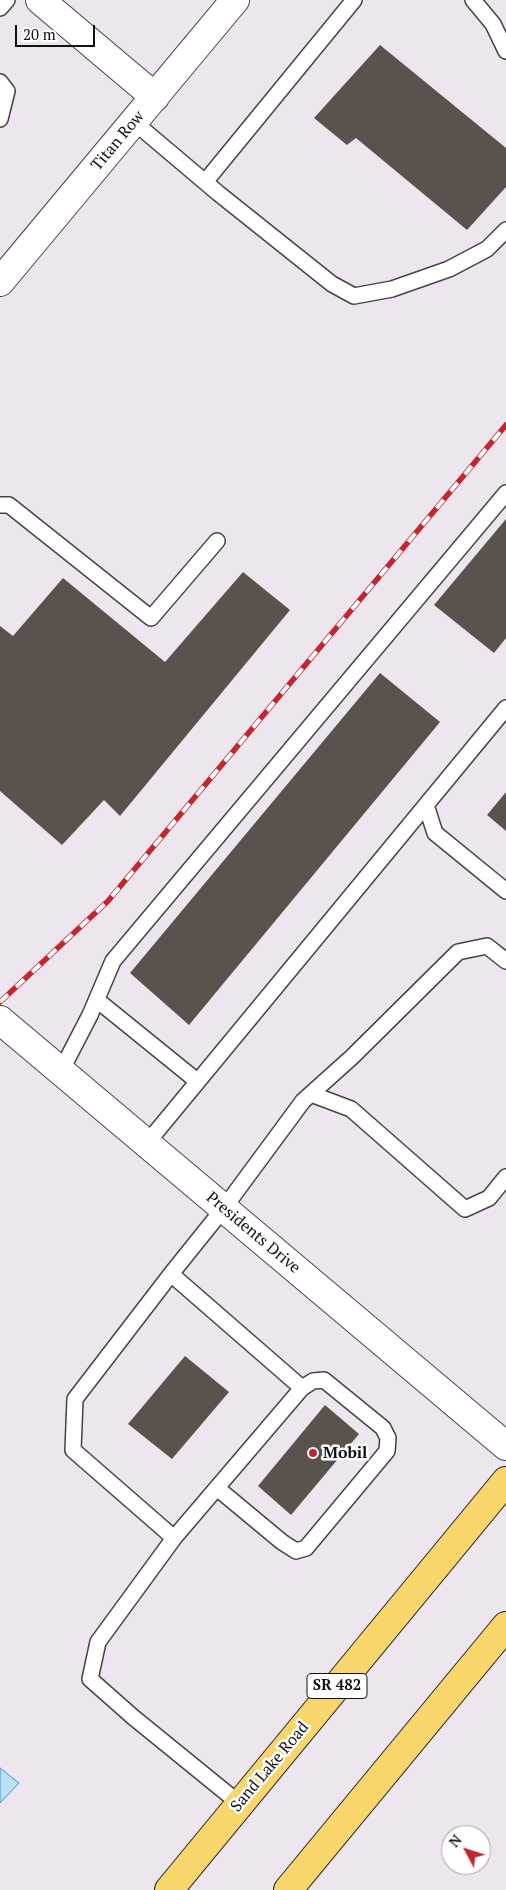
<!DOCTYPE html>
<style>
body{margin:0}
#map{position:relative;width:506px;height:1890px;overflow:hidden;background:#fffdf5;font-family:"PT Serif",serif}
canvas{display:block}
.north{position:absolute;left:441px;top:1825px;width:50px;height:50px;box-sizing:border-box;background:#fff;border:1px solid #a0a0a0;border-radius:50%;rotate:310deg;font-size:14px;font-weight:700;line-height:20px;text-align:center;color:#111}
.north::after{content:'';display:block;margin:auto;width:18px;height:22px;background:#c4262e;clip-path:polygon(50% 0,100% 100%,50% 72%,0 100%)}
.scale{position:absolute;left:15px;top:25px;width:80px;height:22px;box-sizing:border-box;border:2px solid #111;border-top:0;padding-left:6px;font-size:15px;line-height:18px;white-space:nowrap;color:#111;-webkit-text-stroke:4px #fff;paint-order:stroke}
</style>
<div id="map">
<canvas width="506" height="1890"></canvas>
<div class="north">N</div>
<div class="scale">20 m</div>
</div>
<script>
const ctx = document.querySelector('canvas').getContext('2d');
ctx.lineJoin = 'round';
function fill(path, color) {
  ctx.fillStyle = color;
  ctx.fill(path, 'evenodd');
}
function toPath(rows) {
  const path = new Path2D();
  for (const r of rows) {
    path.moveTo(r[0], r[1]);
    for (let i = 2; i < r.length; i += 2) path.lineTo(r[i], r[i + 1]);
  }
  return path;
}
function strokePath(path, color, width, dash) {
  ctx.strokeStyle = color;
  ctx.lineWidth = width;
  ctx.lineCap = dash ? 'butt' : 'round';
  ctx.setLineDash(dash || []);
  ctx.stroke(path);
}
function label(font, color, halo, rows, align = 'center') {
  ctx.font = font + ' "PT Serif",serif';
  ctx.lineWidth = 5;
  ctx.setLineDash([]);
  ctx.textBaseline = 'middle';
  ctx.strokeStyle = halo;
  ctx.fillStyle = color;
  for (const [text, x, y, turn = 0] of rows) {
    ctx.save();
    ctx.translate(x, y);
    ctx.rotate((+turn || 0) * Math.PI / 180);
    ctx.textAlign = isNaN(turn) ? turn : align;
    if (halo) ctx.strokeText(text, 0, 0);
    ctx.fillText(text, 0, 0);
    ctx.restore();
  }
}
fill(toPath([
 [0,0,506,0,506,1890,0,1890],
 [451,1835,481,1835,481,1865,451,1865]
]), '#eee6ef');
const water = toPath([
 [0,1768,19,1783,0,1803,0,1768]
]);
fill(water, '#b9e0f7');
strokePath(water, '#3f96cf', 1);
fill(toPath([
 [380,45,506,148,506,187,467,230,356,138,347,145,314,118],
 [506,519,506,638,494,653,434,605],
 [243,572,290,610,120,816,104,800,62,845,0,791,0,626,13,636,63,578,165,662],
 [380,673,440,722,189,1025,130,973],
 [506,792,506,831,487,815],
 [185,1356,229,1392,172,1459,128,1424],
 [325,1405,359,1434,291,1515,258,1486]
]), '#5a524d');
const service = toPath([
 [473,0,493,24,506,51],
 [0,8,7,0],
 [0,82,7,91,0,119],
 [134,122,218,193,332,284,354,296,392,289,449,269,487,249,506,230],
 [205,182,354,0],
 [0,505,9,505,151,618,217,541],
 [506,708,426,805,435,833,506,891],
 [97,1000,197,1081],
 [61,1071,90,1015,113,961,506,493],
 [311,1094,351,1109,465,1209,489,1198,506,1177],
 [147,1143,426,805],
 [171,1274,302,1388,174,1538],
 [217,1488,282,1542,296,1551,306,1548,387,1451,388,1438,383,1428,324,1380,313,1381,302,1388],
 [240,1804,133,1717,90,1679,98,1642,174,1538,73,1450,75,1399,171,1274,224,1208,303,1101,352,1057,458,952,487,946,506,961]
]);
const minor = toPath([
 [40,0,155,97],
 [0,282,235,0]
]);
const tertiary = toPath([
 [0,1020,506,1446]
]);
const primary = toPath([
 [169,1890,506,1481],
 [288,1890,506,1626]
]);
strokePath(service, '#444', 18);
strokePath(minor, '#444', 30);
strokePath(tertiary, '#444', 30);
strokePath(primary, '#222', 30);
strokePath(service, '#fff', 15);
strokePath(minor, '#fff', 28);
strokePath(tertiary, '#fff', 28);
strokePath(primary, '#f9d66b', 28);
const rail = toPath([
 [0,1002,108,901,506,425]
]);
strokePath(rail, '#c4262e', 5.5);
strokePath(rail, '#fff', 4, [11]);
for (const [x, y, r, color] of [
 [313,1453,5,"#c4262e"]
]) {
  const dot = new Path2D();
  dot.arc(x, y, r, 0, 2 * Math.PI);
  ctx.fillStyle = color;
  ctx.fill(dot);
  strokePath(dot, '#fff', 2);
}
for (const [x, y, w] of [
 [337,1686,60]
]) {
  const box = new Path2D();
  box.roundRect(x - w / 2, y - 12.5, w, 25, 4);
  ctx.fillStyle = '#fff';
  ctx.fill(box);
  strokePath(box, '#111', 1);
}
label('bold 15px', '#111', null, [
 ["SR 482",337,1686]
]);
label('16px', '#111', '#fff', [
 ["Titan Row",118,141,-50],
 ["Presidents Drive",253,1233,40],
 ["Sand Lake Road",270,1767,-50]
]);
label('bold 16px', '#111', '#fff', [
 ["Mobil",323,1453]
], 'left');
</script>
